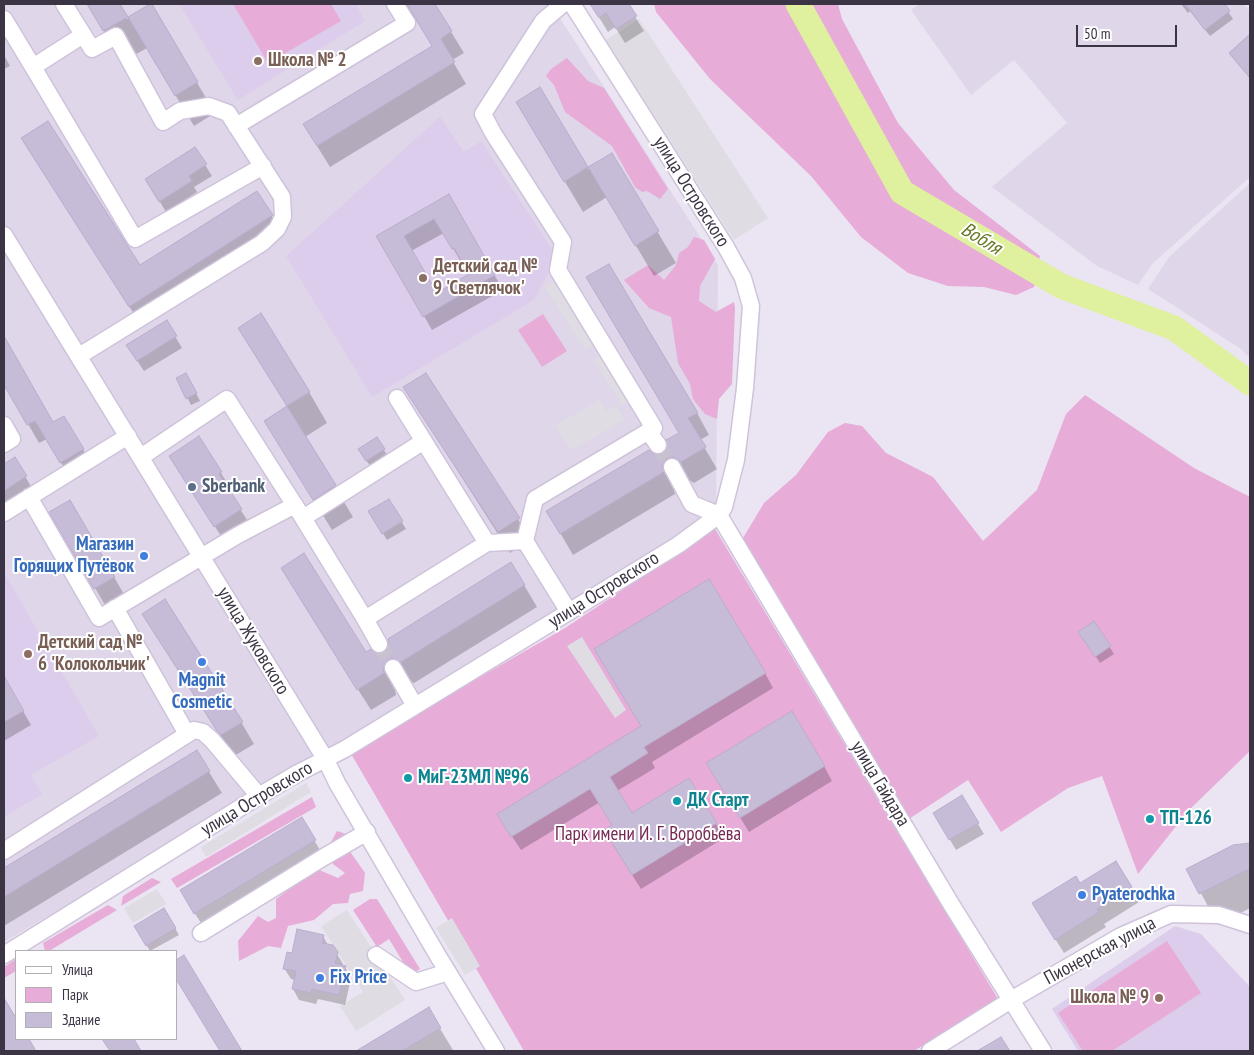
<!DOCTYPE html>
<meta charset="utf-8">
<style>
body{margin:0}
#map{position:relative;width:1254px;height:1055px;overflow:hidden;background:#ebe4f2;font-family:"PT Sans Narrow",sans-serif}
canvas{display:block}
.frame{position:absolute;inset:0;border:5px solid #3b3444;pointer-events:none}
.legend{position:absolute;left:15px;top:950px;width:162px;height:90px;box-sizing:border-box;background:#fff;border:1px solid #b1aeb4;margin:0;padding:6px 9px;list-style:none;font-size:15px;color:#3b3444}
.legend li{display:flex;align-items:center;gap:10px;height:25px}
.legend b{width:25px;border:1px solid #b1aeb4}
.scale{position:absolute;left:1076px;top:25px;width:101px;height:22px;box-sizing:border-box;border:2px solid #3b3444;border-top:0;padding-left:6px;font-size:15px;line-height:18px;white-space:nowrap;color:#3b3444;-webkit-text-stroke:4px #fff;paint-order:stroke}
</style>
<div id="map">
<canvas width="1254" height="1055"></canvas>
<div class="frame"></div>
<ul class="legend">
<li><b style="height:6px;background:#fff"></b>Улица</li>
<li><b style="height:14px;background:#e7acd8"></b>Парк</li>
<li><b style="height:14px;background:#c7bcd7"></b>Здание</li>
</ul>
<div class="scale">50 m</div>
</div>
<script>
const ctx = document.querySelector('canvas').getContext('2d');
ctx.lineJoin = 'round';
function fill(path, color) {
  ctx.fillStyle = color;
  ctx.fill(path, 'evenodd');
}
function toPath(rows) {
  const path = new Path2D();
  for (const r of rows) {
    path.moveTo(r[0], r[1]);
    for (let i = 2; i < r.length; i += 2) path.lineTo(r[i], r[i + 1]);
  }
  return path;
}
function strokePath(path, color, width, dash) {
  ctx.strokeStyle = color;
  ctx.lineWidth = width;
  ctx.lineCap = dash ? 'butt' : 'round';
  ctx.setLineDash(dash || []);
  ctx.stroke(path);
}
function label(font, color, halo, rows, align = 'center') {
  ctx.font = font + ' "PT Sans Narrow",sans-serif';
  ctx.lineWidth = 4;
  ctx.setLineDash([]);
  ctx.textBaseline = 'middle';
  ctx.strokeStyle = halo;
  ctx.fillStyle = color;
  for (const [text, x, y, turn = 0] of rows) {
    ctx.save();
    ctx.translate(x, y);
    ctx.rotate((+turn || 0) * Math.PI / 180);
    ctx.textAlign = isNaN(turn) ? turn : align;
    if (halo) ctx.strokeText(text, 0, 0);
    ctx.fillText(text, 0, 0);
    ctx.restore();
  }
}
fill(toPath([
 [4,4,551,4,718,265,716,512,331,749,4,942],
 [919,4,1244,4,1250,11,1250,177,1153,263,1138,285,1097,266,992,187,1067,123,1014,60,971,95,911,10],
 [1250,183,1250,358,1241,349,1148,289,1169,257]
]), '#e0d6ea');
fill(toPath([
 [179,4,356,4,365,21,238,100],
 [440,117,464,152,481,141,557,257,534,300,372,397,286,256],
 [4,573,99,736,31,775,42,794,4,817],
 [1175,926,1201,934,1250,987,1250,1051,1078,1051,1052,1009]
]), '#ddcdec');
fill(toPath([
 [233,4,331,4,341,21,268,63],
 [654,4,838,4,842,19,898,123,954,190,1040,256,1034,287,1016,295,984,287,948,286,908,273,861,237,811,176,710,79,656,12],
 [567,58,588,81,604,88,668,189,660,199,647,191,642,192,635,187,612,146,565,112,554,85,546,76,551,69],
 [694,237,704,240,715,259,700,286,699,301,716,312,734,302,735,308,732,384,719,399,717,419,705,414,693,399,690,384,678,363,671,317,649,308,624,280,648,265,664,280,676,265,679,253,688,247],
 [543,314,567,351,542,367,518,330],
 [1085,395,1194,468,1250,497,1250,751,1189,810,1138,874,1102,776,1068,788,1001,832,968,780,909,819,743,538,764,503,796,475,828,432,845,423,862,426,886,453,933,477,983,541,1037,490,1066,414],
 [715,529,998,999,914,1051,524,1051,350,752,565,628],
 [312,797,316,807,177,888,171,879],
 [337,831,349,835,349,850,365,873,363,891,350,894,348,903,333,904,314,920,288,926,281,948,268,946,239,961,238,941,258,916,268,922,276,918,276,899,317,869,338,878,345,873,333,864,329,846],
 [152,878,161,882,121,906,123,896],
 [370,899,377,899,420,969,411,975,389,939,377,947,353,910],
 [108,905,117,910,49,951,45,951,43,943],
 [1167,941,1201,993,1112,1051,1083,1051,1058,1013],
 [16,959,16,971,4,978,4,967]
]), '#e7acd8');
fill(toPath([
 [639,19,768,218,734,240,606,40],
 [554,281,594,344,585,350,545,287],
 [603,354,630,400,622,405,594,360],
 [600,400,606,411,616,406,625,420,571,450,555,425],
 [582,637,626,710,615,718,567,646],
 [306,783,311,792,206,857,201,847],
 [157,889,166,904,133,923,124,908],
 [347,910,405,1000,356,1031,340,1006,363,992,321,926],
 [452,918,480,966,465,975,436,928]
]), '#dfdce3');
fill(toPath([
 [88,4,118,4,127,19,151,5,215,113,194,126,147,48,122,62],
 [406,4,434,4,464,53,452,60,466,84,330,167,317,146,433,47],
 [591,4,627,4,644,31,625,43,615,27,608,32],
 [1181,4,1223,4,1233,19,1210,36,1190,11,1188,13],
 [4,55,10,66,4,69],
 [540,89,588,169,612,155,676,263,654,276,607,197,583,212,536,133],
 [195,149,212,176,194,187,197,192,166,212,153,190],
 [31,153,139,267,257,192,280,230,138,320],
 [449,196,503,290,432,330,378,236],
 [444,233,461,262,463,261,471,275,436,294,411,251],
 [600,299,697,413,709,435,700,440,717,469,694,483,686,478,679,480,674,489,675,494,573,555,548,512,654,456,664,455,680,433],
 [166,321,182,348,144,371,134,356],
 [4,338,53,424,64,417,94,468,72,481,47,439,39,443,4,382],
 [258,359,309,392,327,423,305,437,353,517,332,530,265,421,288,407],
 [426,374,531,540,510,553,405,388],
 [178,379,190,381,200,401,191,405],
 [198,438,221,473,227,483,225,485,247,520,221,536,177,467],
 [384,450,388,457,371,467,363,456],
 [14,458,38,498,4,520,4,465],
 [70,501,132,608,113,619,51,512],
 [389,501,406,529,387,540,370,512],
 [524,585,537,607,414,683,407,679,400,681,395,690,396,695,371,710,295,590,366,654,378,655,385,654,390,645],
 [144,614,241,722,254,744,234,756,231,752],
 [1094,623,1114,654,1100,663,1084,639],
 [765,673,773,688,652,762,655,768,617,791,632,814,716,824,724,838,641,889,613,845,614,825,600,802,521,850,507,829],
 [4,678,31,725,4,741],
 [196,751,222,793,4,926,4,869],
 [824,766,832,781,749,832,716,778],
 [962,797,984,834,956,850,934,813],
 [301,818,327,862,208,934,194,912],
 [1250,844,1250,908,1218,925,1188,869,1233,847],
 [1080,885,1131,887,1139,902,1104,924,1106,927,1064,953,1042,918],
 [164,909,179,935,150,951,135,926],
 [323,936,328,945,332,946,343,964,343,966,345,967,351,978,345,1005,318,999,316,1004,299,1000,293,989,295,980,291,979,284,968,293,954],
 [4,1000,16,1021,16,1039,27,1039,35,1051,4,1051],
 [428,1009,453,1050,450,1051,358,1051],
 [103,1039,132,1039,140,1051,111,1051]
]), '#0003');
strokePath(toPath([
 [798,4,902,192,1061,286,1174,328,1250,383]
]), '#dff09e', 25);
const building = toPath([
 [87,4,120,4,128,17,103,31,87,4],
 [150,4,152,4,198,82,175,96,128,17,150,4],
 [407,4,435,4,452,31,441,39,455,62,317,146,303,124,432,46,407,4],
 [590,4,629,4,637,16,616,29,606,13,599,18,590,4],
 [1185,4,1225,4,1230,11,1205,30,1185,4],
 [1250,34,1250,78,1229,53,1250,34],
 [540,87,588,167,564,182,516,102,540,87],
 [48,121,140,265,257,191,273,215,129,307,21,138,48,121],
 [195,147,207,164,189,176,192,181,159,202,145,179,195,147],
 [612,153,659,231,635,246,588,167,612,153],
 [449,194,495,275,423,317,376,236,449,194],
 [434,219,452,249,454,248,469,274,437,293,404,236,434,219],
 [609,264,698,413,688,418,706,447,681,462,673,457,667,458,662,466,664,472,560,534,546,511,649,450,654,454,663,453,667,449,666,440,679,433,586,277,609,264],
 [261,313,310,392,287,406,238,328,261,313],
 [167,320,177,336,137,361,126,345,167,320],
 [4,336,53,422,64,416,84,449,60,463,35,421,27,425,4,385,4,336],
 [186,373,197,393,186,399,176,378,186,373],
 [426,373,520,518,498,532,403,387,426,373],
 [287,406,336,485,313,500,264,421,287,406],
 [199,436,222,472,219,474,242,509,214,527,169,456,199,436],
 [377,437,385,449,366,461,358,449,377,437],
 [15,457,27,476,4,491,4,464,15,457],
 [389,499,403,521,382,534,368,511,389,499],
 [70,500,115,577,94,589,49,512,70,500],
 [304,553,366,652,371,649,378,654,384,652,389,645,388,639,511,562,525,585,401,662,393,658,388,660,383,668,384,673,357,690,281,568,304,553],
 [709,579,766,673,644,747,648,753,610,777,632,813,689,778,717,823,632,875,604,830,612,825,590,789,511,837,497,814,641,726,594,649,709,579],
 [165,599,243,722,221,735,217,731,142,614,165,599],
 [1094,621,1111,646,1095,657,1078,632,1094,621],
 [4,676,24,711,4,722,4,676],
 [792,711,825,766,740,818,706,763,792,711],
 [197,750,210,771,4,897,4,868,197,750],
 [962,795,979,823,949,840,933,813,962,795],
 [302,817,316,840,194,914,180,890,302,817],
 [1250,843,1250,870,1245,871,1199,894,1186,869,1233,845,1250,843],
 [1116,861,1132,887,1097,909,1099,912,1055,940,1032,903,1076,876,1080,883,1116,861],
 [164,908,176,928,146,946,134,926,164,908],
 [297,929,324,935,322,943,333,945,338,952,335,963,346,966,339,995,312,989,311,993,292,989,296,971,283,969,287,952,292,953,297,929],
 [184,955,242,1051,220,1051,176,979,176,960,184,955],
 [4,998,16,1018,16,1039,29,1039,36,1051,4,1051,4,998],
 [429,1007,441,1028,402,1051,356,1051,429,1007],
 [1001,1037,1010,1051,977,1051,1001,1037],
 [102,1039,134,1039,141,1051,110,1051,102,1039]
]);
fill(building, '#c7bcd7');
strokePath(building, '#bbacce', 1);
strokePath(toPath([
 [658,445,672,467],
 [379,644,393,668]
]), '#c8c1cf', 16, [16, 8]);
const minor = toPath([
 [64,4,92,49,116,36,163,122,180,111,209,106,228,113,282,197,283,217,277,229,262,243,79,356],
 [563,4,543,21,483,114,493,133,563,242,558,270,654,428,535,499,525,541,569,612],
 [4,19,33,67,83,35],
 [33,67,135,239,263,166],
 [236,126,407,23,395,4],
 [4,235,326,760,337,783,438,956,496,1051],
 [397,398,487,543],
 [4,425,12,439,4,444],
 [648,431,658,445],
 [141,457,227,399,303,518,424,441],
 [672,467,692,504,719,515,951,904,1043,1051],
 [29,497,99,618,238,535,295,505],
 [4,513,128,436],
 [303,518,365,619,487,543,525,541],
 [115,608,187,734],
 [365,619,379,644],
 [393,668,415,706],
 [4,851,194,730,203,732,212,740,259,796],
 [201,933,324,857,367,832],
 [4,955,259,796,298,773,345,749,678,545,719,515,724,507,736,460,745,388,751,306,743,278,726,247,572,4],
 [376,955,416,982,448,972],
 [930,1051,1011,1000,1121,936,1171,914,1219,915,1250,925]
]);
strokePath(minor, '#cfc3db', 19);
strokePath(minor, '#fff', 16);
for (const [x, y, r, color] of [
 [258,61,5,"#8d6e63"],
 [423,278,5,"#8d6e63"],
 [192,487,5,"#5c6f8a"],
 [144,556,5,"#3f7fe0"],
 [28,654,5,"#8d6e63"],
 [202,662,5,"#3f7fe0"],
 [408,778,5,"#0f9aa8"],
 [677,801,5,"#0f9aa8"],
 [1150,819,5,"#0f9aa8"],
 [1082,895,5,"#3f7fe0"],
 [320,978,5,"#3f7fe0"],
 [1159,998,5,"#8d6e63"]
]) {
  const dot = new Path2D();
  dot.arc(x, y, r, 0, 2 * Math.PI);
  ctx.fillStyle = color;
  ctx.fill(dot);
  strokePath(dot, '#fff', 2);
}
label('bold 19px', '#785e54', '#fff', [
 ["Школа № 2",268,61],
 ["Детский сад №",433,267],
 ["9 'Светлячок'",433,289],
 ["Детский сад №",38,643],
 ["6 'Колокольчик'",38,665],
 ["Школа № 9",1149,998,"right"]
], 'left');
label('19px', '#3b3444', '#fff', [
 ["улица Островского",691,192,58],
 ["улица Островского",604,590,-32],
 ["улица Жуковского",253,641,59],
 ["улица Гайдара",880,784,59],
 ["улица Островского",257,799,-31],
 ["Пионерская улица",1100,951,-28]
]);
label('bold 19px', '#4e5e75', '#fff', [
 ["Sberbank",202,487]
], 'left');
label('bold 19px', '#366cbe', '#fff', [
 ["Магазин",134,545,"right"],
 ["Горящих Путёвок",134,567,"right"],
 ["Magnit",202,681,"center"],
 ["Cosmetic",202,703,"center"],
 ["Pyaterochka",1092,895],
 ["Fix Price",330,978]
], 'left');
label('bold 19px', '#0d838f', '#fff', [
 ["МиГ-23МЛ №96",418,778],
 ["ДК Старт",687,801],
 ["ТП-126",1160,819]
], 'left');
label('19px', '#762754', '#fff', [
 ["Парк имени И. Г. Воробьёва",648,835]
]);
label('italic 20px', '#657823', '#fff', [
 ["Вобля",981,239,31]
]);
</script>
